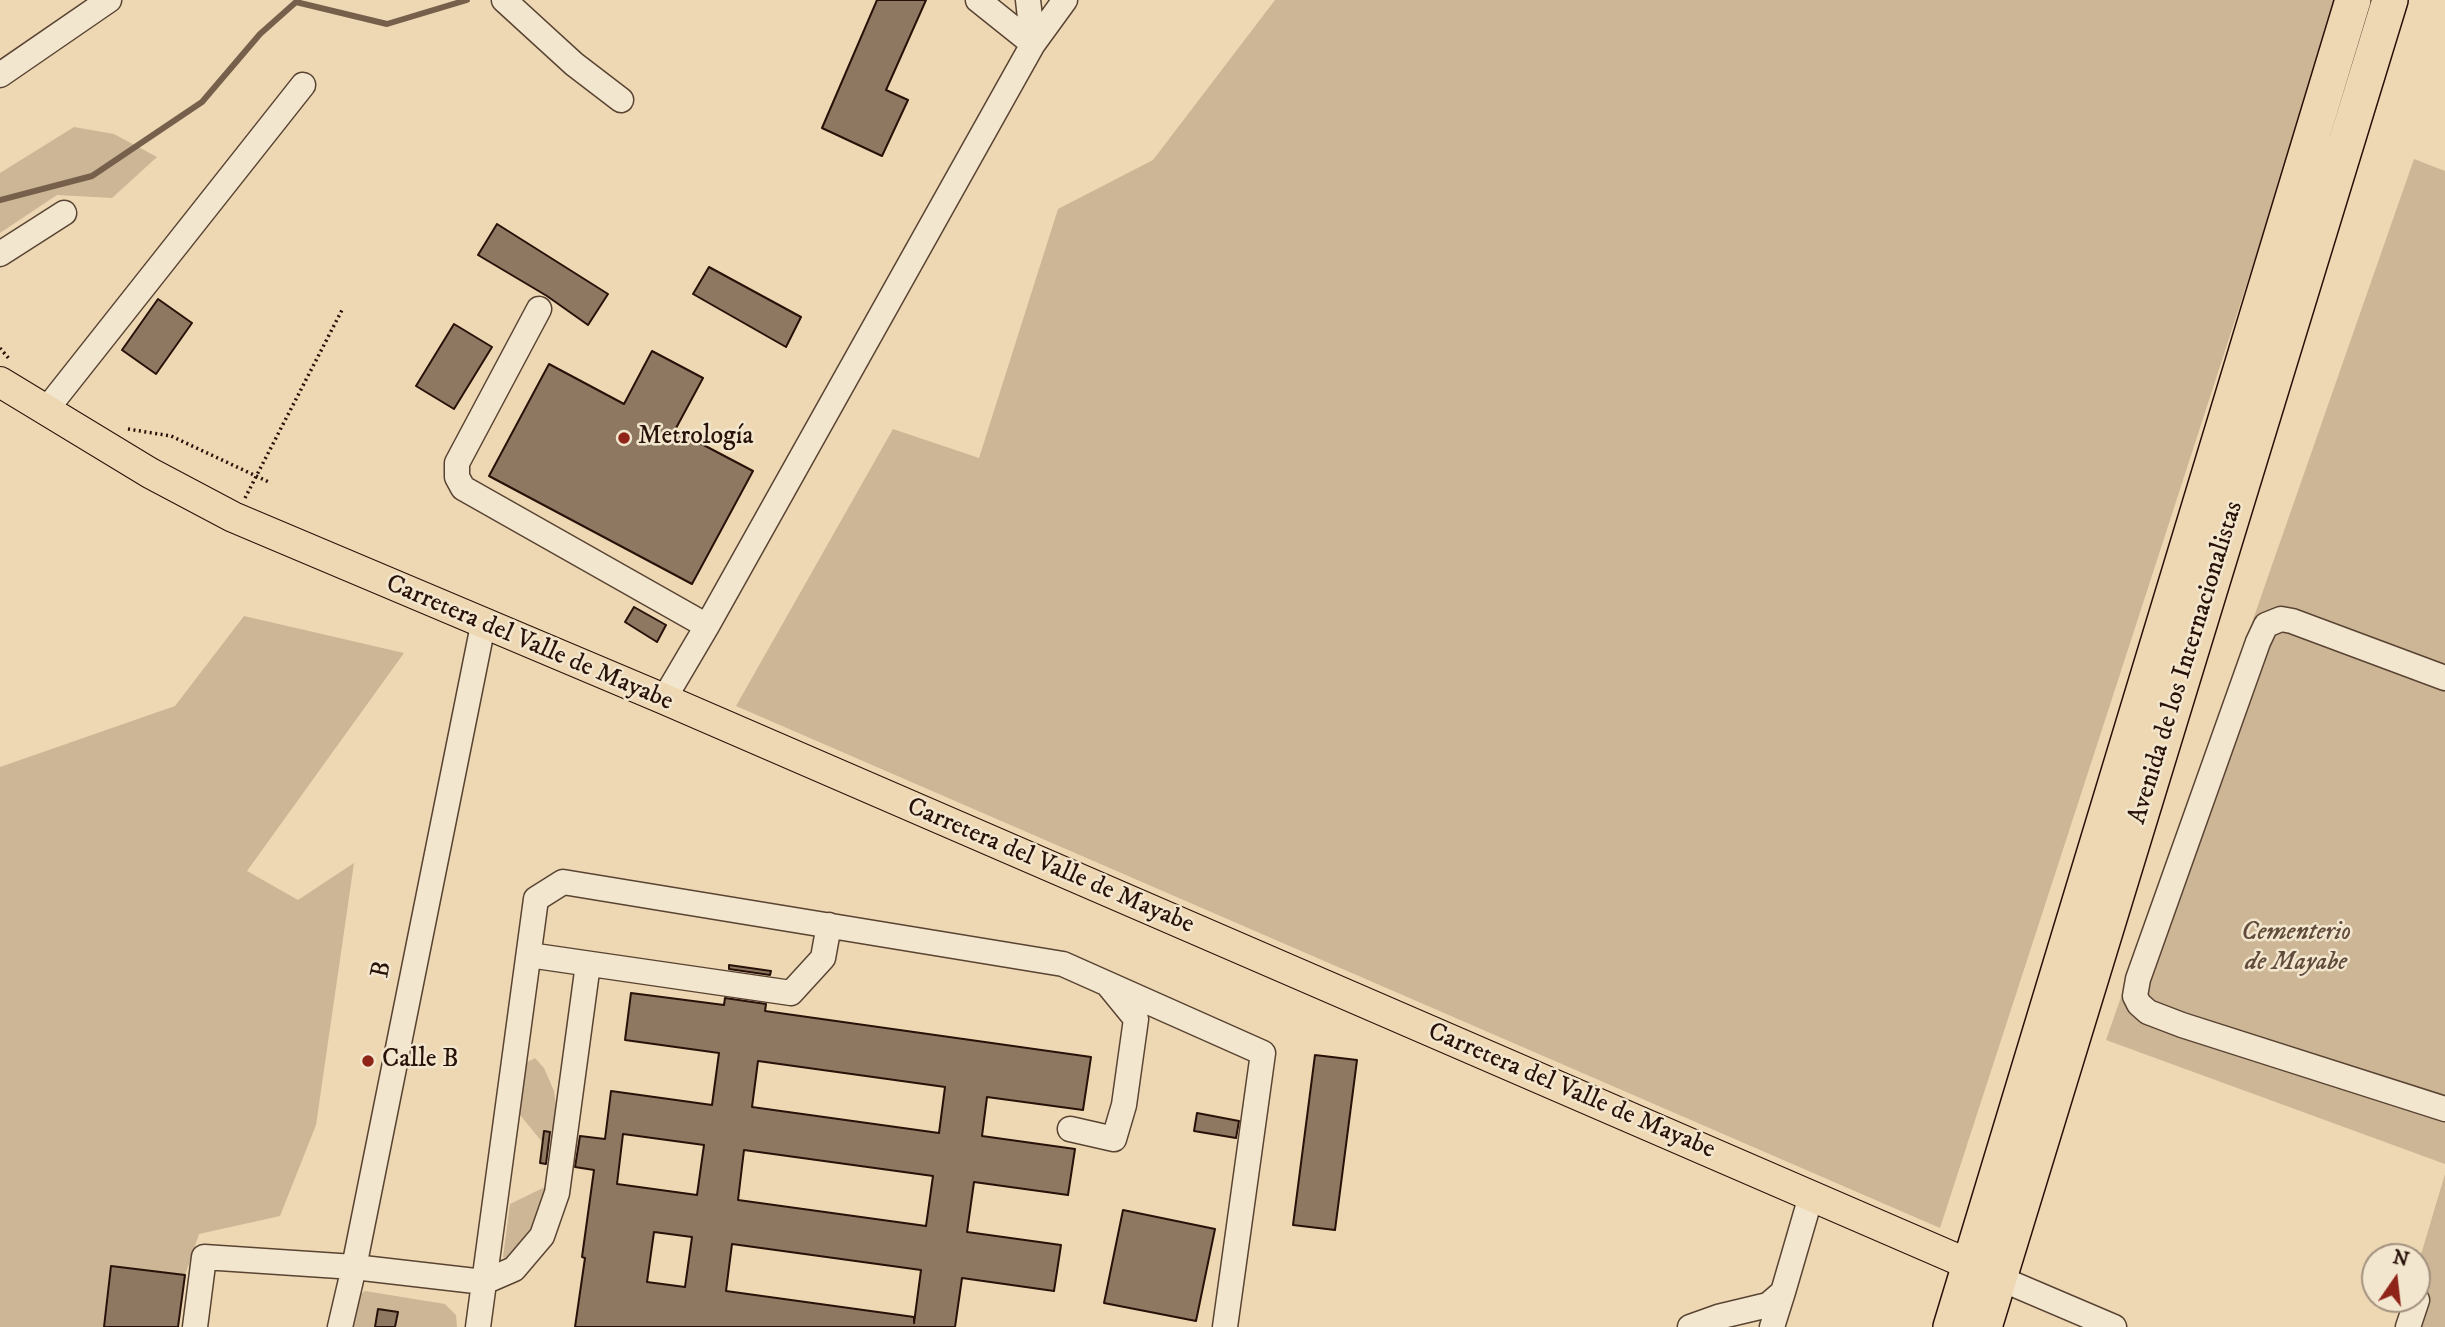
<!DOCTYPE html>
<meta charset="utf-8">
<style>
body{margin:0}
#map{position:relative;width:2445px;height:1327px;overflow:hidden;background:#edd8b3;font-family:"IM FELL DW Pica",serif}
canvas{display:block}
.north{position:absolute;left:2361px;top:1243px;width:70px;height:70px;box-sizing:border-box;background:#f3e6ce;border:2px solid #a2917f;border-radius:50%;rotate:14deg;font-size:19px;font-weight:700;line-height:28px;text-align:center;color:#281108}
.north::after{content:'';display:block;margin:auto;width:24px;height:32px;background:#8f2418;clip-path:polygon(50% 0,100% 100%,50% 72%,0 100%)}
</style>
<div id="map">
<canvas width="2445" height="1327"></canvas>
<div class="north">N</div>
</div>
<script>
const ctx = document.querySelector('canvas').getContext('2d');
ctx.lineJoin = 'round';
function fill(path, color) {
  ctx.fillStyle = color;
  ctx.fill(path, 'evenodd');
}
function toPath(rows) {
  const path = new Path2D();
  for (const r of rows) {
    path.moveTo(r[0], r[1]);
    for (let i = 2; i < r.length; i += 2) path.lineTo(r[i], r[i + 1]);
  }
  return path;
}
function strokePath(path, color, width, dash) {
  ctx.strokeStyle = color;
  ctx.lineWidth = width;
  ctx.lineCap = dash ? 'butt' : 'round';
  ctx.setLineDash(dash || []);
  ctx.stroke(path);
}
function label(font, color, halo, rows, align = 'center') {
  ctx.font = font + ' "IM FELL DW Pica",serif';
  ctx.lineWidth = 5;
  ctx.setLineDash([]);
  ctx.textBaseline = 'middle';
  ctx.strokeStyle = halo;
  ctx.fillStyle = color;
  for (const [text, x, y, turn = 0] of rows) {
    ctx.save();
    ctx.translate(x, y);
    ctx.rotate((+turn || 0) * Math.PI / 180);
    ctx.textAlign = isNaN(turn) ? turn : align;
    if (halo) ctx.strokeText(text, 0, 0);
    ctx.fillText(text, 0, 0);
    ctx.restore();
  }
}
fill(toPath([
 [1275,0,2339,0,1940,1228,736,706,893,429,979,458,1058,209,1153,160],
 [74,127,114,134,157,157,112,198,57,195,0,233,0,173],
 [2414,159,2445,171,2445,1164,2106,1040],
 [244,616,404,653,247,871,298,900,354,863,316,1125,280,1216,199,1234,185,1275,112,1266,104,1327,0,1327,0,767,175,706],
 [535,1058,544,1068,554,1091,557,1112,556,1133,545,1132,543,1143,520,1115,524,1064],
 [2445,1174,2445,1327,2399,1327,2417,1299,2417,1268],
 [551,1184,543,1215,510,1261,503,1257,510,1204],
 [365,1291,445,1304,456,1315,457,1327,347,1327,353,1299]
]), '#ccb696');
strokePath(toPath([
 [0,200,92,176,202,102,260,34,296,2,387,24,467,0]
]), '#76604c', 6);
const building = toPath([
 [877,0,926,0,886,90,908,100,882,156,822,128,877,0],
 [497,224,608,294,588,325,547,296,478,255,497,224],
 [709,267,801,317,786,347,693,294,709,267],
 [158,299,192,323,156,374,122,350,158,299],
 [454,324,492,347,454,409,416,386,454,324],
 [652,351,703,378,675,430,753,471,692,584,489,476,549,364,624,404,652,351],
 [634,607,666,625,657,642,625,622,634,607],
 [729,965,771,971,770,975,729,969,729,965],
 [631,993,724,1005,725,998,766,1004,765,1011,1091,1057,1083,1110,987,1097,982,1136,1075,1149,1068,1195,974,1182,967,1232,1061,1245,1054,1291,962,1278,955,1327,575,1327,585,1258,582,1257,594,1170,575,1167,580,1136,605,1139,611,1091,712,1105,719,1053,625,1040,631,993],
 [758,1061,945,1087,939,1133,752,1107,758,1061],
 [623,1134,704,1145,697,1195,617,1184,623,1134],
 [744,1150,933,1176,926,1226,738,1200,744,1150],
 [654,1232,692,1237,685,1287,647,1282,654,1232],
 [732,1244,921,1270,914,1323,914,1317,726,1291,732,1244],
 [1315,1055,1357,1060,1335,1230,1293,1225,1315,1055],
 [1197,1113,1239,1121,1236,1138,1194,1131,1197,1113],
 [544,1131,550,1132,546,1164,540,1163,544,1131],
 [1123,1210,1215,1229,1196,1321,1104,1303,1123,1210],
 [111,1266,185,1275,178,1327,104,1327,111,1266],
 [378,1309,398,1312,395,1327,375,1327,378,1309]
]);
fill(building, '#8e7861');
strokePath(building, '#281108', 2);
const minor = toPath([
 [504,0,574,64,621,100],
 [978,0,1033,44],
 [1028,0,1033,44],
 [0,75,109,0],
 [0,254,64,213],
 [539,309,457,463,457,477,463,488,707,626],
 [46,410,303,85],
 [2445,678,2292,621,2281,619,2266,625,2258,642,2138,979,2135,996,2139,1004,2148,1012,2182,1025,2445,1109],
 [664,699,707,626,1033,44,1065,0],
 [529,955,791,993,823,958,829,925],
 [1070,1129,1114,1139,1124,1105,1136,1019,1109,986],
 [1999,1278,2114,1327],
 [195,1327,204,1257,354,1267,484,1282,514,1269,542,1236,557,1193,588,964],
 [340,1327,354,1267,483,625],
 [478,1327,536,899,563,882,1063,964,1263,1053,1225,1327],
 [1690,1327,1718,1317,1768,1305,1783,1292,1811,1196],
 [1772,1327,1783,1292],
 [2408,1327,2417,1300]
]);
const major = toPath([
 [0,382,150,473,233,517,664,699,1989,1273]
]);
const highway = toPath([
 [1951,1327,2353,0],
 [1984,1327,2390,0]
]);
strokePath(minor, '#594333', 27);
strokePath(major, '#281108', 32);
strokePath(highway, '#281108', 38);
strokePath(toPath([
 [0,348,10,360],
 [128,429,171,436,271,483],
 [245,498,342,310]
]), '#281108', 3.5, [2, 3.5]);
strokePath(minor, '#f3e6ce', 24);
strokePath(major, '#edd8b3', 30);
strokePath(highway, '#edd8b3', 35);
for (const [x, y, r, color] of [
 [624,438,7,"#8f2418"],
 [368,1061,7,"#8f2418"]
]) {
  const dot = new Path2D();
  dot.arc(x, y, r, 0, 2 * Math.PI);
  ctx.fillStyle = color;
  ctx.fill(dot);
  strokePath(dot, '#f3e6ce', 2.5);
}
label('26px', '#281108', '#f3e6ce', [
 ["Metrología",638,438],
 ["Calle B",382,1061]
], 'left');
label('26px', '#281108', '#f3e6ce', [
 ["Carretera del Valle de Mayabe",529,644,23],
 ["Avenida de los Internacionalistas",2187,663,-73],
 ["Carretera del Valle de Mayabe",1050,867,23],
 ["B",383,970,-79],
 ["Carretera del Valle de Mayabe",1571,1092,23]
]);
label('italic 26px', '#614b3a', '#f3e6ce', [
 ["Cementerio",2296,934],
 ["de Mayabe",2296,964]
]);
</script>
